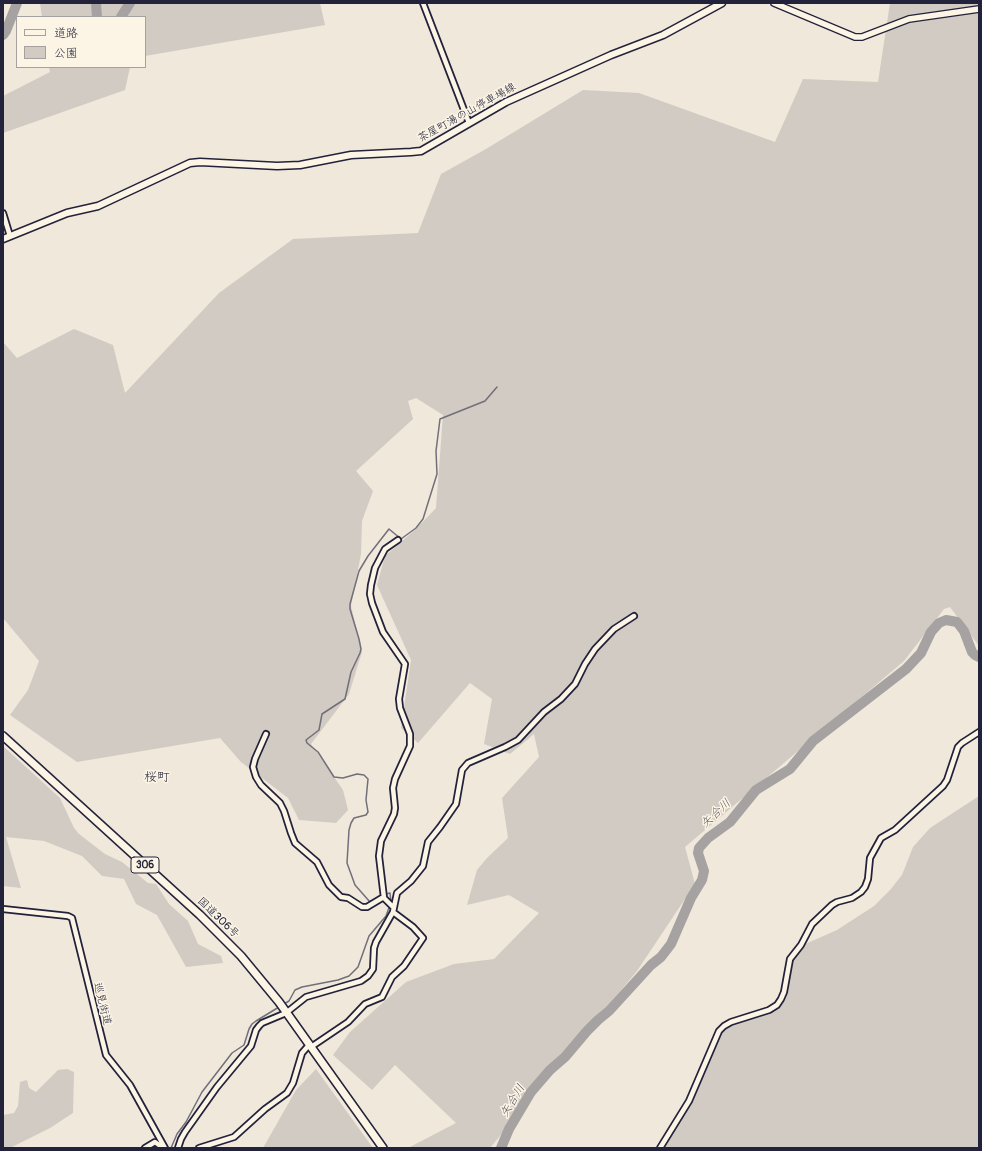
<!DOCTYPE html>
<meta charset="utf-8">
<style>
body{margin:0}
#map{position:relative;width:982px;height:1151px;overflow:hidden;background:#efe8db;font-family:Pangolin,"Klee One",sans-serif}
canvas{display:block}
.frame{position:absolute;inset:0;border:4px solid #22223b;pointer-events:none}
.legend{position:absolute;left:16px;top:16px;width:130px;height:52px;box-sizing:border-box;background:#fcf5e5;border:1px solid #a5a1a1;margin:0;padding:5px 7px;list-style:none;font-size:12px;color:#22223b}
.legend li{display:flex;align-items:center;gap:8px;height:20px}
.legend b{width:20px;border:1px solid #a5a1a1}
</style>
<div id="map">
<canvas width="982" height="1151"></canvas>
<div class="frame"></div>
<ul class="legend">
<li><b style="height:5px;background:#fcf5e5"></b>道路</li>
<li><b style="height:11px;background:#d1cbc3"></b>公園</li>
</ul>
</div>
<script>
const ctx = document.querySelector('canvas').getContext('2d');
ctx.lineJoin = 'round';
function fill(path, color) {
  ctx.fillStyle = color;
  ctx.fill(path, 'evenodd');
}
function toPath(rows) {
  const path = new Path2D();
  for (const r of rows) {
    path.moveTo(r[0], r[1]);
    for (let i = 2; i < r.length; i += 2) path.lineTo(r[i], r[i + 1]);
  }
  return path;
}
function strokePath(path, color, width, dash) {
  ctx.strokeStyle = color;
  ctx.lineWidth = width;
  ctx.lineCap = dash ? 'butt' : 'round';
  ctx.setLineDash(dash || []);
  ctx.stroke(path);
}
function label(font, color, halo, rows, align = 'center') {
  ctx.font = font + ' Pangolin,"Klee One",sans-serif';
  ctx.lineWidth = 3;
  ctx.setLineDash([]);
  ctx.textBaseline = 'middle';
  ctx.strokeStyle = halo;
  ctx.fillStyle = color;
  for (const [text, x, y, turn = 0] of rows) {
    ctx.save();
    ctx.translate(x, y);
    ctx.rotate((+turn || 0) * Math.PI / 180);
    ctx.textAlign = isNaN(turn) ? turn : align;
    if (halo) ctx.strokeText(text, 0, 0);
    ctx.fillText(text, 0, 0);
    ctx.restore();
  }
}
fill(toPath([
 [40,3,320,3,325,25,145,56,145,17,42,17],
 [890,3,979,3,979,646,950,607,944,609,904,661,685,847,695,884,637,971,490,1148,408,1148,456,1123,395,1065,372,1090,333,1055,350,1032,406,982,454,964,494,959,539,913,509,895,467,905,477,870,487,858,508,838,502,798,539,757,534,734,510,754,484,744,492,699,470,683,418,743,401,728,411,660,377,585,385,556,417,528,436,508,443,415,416,398,408,401,413,419,356,471,373,491,362,521,361,554,351,606,362,652,349,694,311,744,343,790,348,810,336,823,299,820,288,798,241,762,220,738,77,762,10,715,28,690,39,661,3,618,3,342,17,358,74,329,113,345,125,393,219,293,293,239,418,233,441,174,486,149,583,90,639,93,775,142,803,79,878,82],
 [49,67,130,67,125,90,3,133,3,96,50,72],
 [3,746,60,798,74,828,79,834,105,854,122,862,148,883,156,884,169,904,188,921,198,944,221,956,223,963,186,967,157,915,136,904,124,879,102,876,82,856,44,841,6,837,21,888,3,886],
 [979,796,979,1148,663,1148,685,1113,722,1032,732,1025,772,1012,777,1008,784,999,786,993,791,965,793,959,803,945,837,930,874,906,890,890,902,875,913,847,930,828],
 [67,1069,74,1072,73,1113,50,1128,10,1148,3,1148,3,1115,14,1113,18,1106,20,1082,27,1080,29,1088,36,1092,58,1070],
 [316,1069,373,1148,263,1148,296,1090]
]), '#d1cbc3');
strokePath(toPath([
 [391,902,390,893,382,895,370,902,355,885,347,863,349,830,351,823,354,818,366,815,368,812,366,800,368,779,364,775,357,774,343,778,334,777,318,752,307,743,306,740,319,730,322,714,345,699,351,672,360,653,361,649,359,639,350,609,350,604,359,571,368,556,389,529,401,539,416,528,423,519,437,474,436,451,440,419,485,401,497,387],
 [284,1004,289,1001,295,990,302,987,338,980,349,976,358,967,369,936,386,916,390,905],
 [171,1148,177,1134,186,1122,202,1092,232,1053,244,1045,249,1029,252,1024,256,1021,279,1007]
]), '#716f79', 1.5);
strokePath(toPath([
 [96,3,97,17],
 [121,17,130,3],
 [3,35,6,31,17,3],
 [501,1148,509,1129,531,1092,550,1070,565,1057,587,1031,598,1020,609,1011,651,965,661,957,671,944,691,898,702,880,704,871,698,853,699,848,708,838,730,822,756,790,790,769,813,741,906,669,921,653,931,632,939,623,946,620,957,622,964,631,972,652,975,655,979,657]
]), '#a6a2a2', 10);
const minor = toPath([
 [423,3,469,123],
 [3,213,10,236],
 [266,734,255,759,253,767,256,777,261,785,280,803,284,811,291,833,295,843,317,862,329,885,341,897,348,898,362,907,367,907,382,898,384,898],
 [393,907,384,898,379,856,381,841,394,814,395,808,393,788,395,779,410,746,410,734,400,708,399,699,405,664,383,632,372,603,370,594,371,585,375,568,385,549,398,540],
 [3,909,68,916,72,918,106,1055,130,1085,165,1148],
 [311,1047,348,1022,365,1004,382,997,392,977,404,966,423,938,413,927,393,912],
 [145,1148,155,1142,163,1148],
 [178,1148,181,1139,185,1132,217,1087,251,1046,256,1030,259,1026,262,1023,286,1013,306,997,361,981,368,976,373,969,374,948,376,942,393,912,397,893,411,881,423,866,428,842,440,827,456,804,462,770,468,763,505,747,518,740,544,712,561,699,575,684,585,664,595,649,614,629,634,616],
 [199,1148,234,1137,265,1109,287,1093,293,1083,302,1053,309,1045],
 [660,1148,689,1101,719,1031,724,1026,731,1022,769,1010,777,1005,781,999,784,992,790,959,801,945,812,924,832,905,837,902,852,898,861,892,865,887,868,879,870,858,881,838,895,830,943,786,947,780,958,747,962,743,979,732]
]);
const tertiary = toPath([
 [774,3,855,37,862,37,909,19,979,9]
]);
const secondary = toPath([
 [3,239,67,213,98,206,190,163,200,162,277,166,300,165,351,155,411,152,421,151,506,102,611,55,663,35,722,3]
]);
const trunk = toPath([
 [3,736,200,915,241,956,279,1002,383,1148]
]);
strokePath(minor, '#22223b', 8);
strokePath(tertiary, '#22223b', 8);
strokePath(secondary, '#22223b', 9);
strokePath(trunk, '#22223b', 10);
strokePath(minor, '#fcf5e5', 4.5);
strokePath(tertiary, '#fcf5e5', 5.5);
strokePath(secondary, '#fcf5e5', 6);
strokePath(trunk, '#fcf5e5', 7);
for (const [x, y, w] of [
 [145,865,28]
]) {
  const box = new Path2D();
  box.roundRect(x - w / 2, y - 8, w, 16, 3);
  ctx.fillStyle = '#fcf5e5';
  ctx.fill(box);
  strokePath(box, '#22223b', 1);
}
label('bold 10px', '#22223b', null, [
 ["306",145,865]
]);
label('11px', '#22223b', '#fcf5e5', [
 ["茶屋町湯の山停車場線",467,113,-29],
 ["国道306号",218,918,44],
 ["巡見街道",102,1004,76]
]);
label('italic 12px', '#575564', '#fcf5e5', [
 ["矢合川",716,814,-43],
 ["矢合川",513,1101,-59]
]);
label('13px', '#22223b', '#fcf5e5', [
 ["桜町",157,778]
]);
</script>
